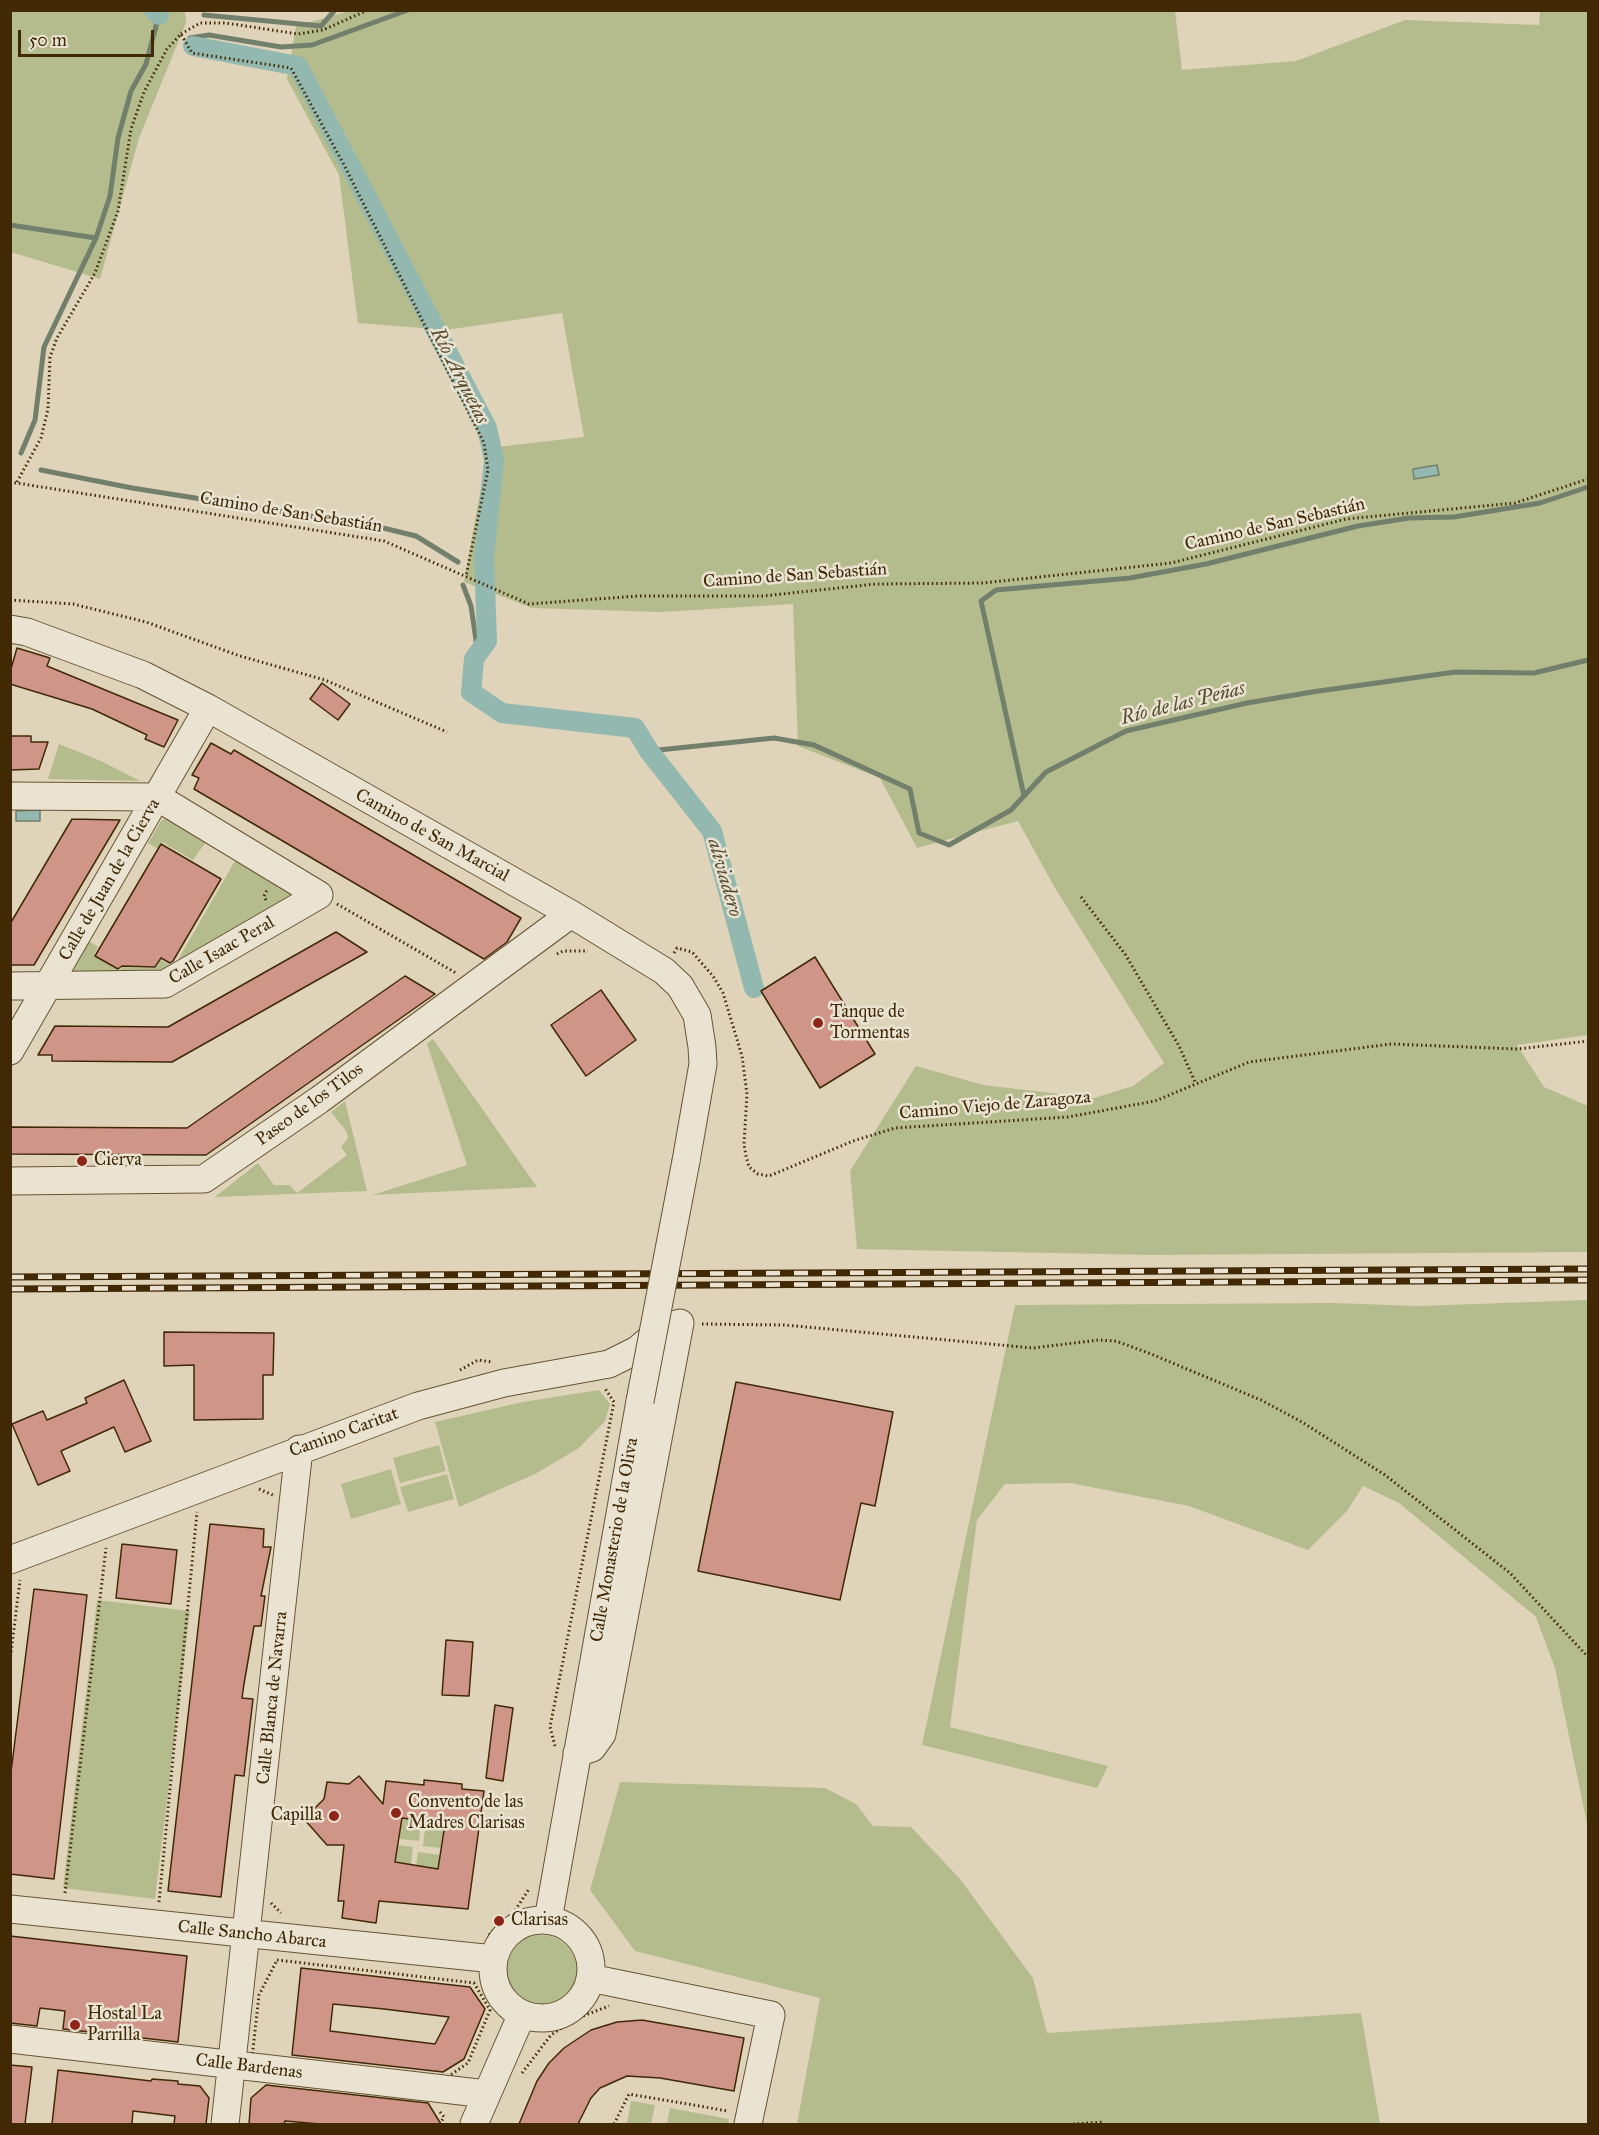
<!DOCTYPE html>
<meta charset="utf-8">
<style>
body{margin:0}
#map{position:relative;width:1599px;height:2135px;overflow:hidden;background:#dfd4b9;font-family:"IM FELL Great Primer",serif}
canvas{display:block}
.frame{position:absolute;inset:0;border:12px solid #412906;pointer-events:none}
.scale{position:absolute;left:18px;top:30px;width:136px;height:27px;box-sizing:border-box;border:3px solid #412906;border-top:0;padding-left:8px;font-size:18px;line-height:21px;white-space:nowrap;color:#412906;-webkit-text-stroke:4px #eae3d2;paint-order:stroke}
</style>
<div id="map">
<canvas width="1599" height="2135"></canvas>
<div class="frame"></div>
<div class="scale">50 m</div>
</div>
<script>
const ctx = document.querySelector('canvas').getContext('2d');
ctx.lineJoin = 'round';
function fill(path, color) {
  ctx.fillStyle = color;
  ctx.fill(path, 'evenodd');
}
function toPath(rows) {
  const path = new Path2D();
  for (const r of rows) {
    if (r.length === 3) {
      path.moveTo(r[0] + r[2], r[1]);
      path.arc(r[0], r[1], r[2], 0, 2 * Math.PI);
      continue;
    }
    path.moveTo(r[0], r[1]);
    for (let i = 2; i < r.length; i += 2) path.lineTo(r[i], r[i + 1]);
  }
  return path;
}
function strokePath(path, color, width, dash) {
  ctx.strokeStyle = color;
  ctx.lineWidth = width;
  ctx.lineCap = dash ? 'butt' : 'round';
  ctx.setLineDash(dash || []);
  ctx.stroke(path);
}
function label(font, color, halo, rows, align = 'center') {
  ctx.font = font + ' "IM FELL Great Primer",serif';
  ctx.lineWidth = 5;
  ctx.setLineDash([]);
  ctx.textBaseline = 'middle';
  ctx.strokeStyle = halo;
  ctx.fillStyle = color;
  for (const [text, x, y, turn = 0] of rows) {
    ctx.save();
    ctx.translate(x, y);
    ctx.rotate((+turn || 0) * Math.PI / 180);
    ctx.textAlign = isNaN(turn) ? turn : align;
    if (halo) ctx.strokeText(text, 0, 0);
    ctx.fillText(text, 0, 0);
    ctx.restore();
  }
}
fill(toPath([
 [10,11,185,11,186,23,139,138,100,279,11,252],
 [350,11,1175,11,1182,70,1296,61,1405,20,1539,25,1540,11,1588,11,1588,1035,1517,1045,1544,1087,1588,1106,1588,1252,1150,1255,857,1249,850,1171,916,1066,983,1085,1094,1098,1133,1086,1164,1063,1055,888,1018,821,917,848,880,778,798,746,793,604,661,612,532,608,464,582,488,448,584,437,562,313,446,330,358,323,339,175,287,79,296,26],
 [59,744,101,761,140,781,48,779],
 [167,818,206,842,193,860,162,842,158,849,148,843,161,821],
 [236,859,297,896,167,971,71,971,89,941,98,947,94,955,120,971,122,967,156,968,161,960,174,967],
 [433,1039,537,1187,372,1195,467,1165,427,1044],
 [345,1101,367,1191,215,1197,258,1163,274,1185,290,1185,297,1193,347,1155,341,1147,348,1138,346,1131,331,1112],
 [1588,1300,1588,1829,1555,1668,1536,1617,1399,1503,1363,1486,1347,1511,1308,1550,1189,1506,1070,1483,1005,1484,977,1520,950,1727,1108,1766,1097,1788,922,1745,1015,1305,1334,1303,1418,1306],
 [599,1390,610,1404,605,1421,579,1448,535,1474,459,1507,435,1422,523,1402],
 [439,1445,446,1471,400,1483,393,1458],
 [391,1469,401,1504,351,1519,341,1484],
 [447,1474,454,1499,408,1512,400,1487],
 [97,1600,190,1611,155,1899,63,1888],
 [620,1782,825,1788,856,1804,873,1826,911,1827,960,1879,1033,1978,1047,2033,1361,2013,1380,2124,797,2124,820,1998,635,1951,590,1890],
 [402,1818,421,1820,419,1841,399,1839],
 [426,1821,445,1824,441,1848,423,1846],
 [398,1845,413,1847,411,1865,395,1862],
 [418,1852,440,1855,438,1869,416,1865],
 [541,1972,37],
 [631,2101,655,2105,651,2124,627,2124],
 [670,2108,729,2119,728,2124,667,2124]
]), '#b4bc8e');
const water = toPath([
 [1437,465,1439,475,1414,479,1413,469,1437,465],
 [40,810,40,821,16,821,16,811,40,810]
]);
fill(water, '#93b8af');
strokePath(water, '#727f6b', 1.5);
strokePath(toPath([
 [204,15,321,26,335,10],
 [190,38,209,35,281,47,312,45,408,10],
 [10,225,96,238],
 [21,453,35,420,44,347,96,238,110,196,118,138,131,91,146,64,159,15],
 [41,470,132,488,379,527,416,536,458,562],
 [463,585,471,606,478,654],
 [649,751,774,738,814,745,910,789,919,833,949,845,1011,810,1046,772,1126,731,1247,703,1312,692,1455,672,1534,673,1588,660],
 [1024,796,981,601,996,590,1130,578,1206,564,1358,526,1409,518,1454,517,1540,503,1588,487]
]), '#727f6b', 5);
strokePath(toPath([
 [154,10,159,15],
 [193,46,298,66,487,428,494,460,484,558,487,641,474,659,471,692,502,713,635,728,649,751,712,831,754,988]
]), '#93b8af', 20);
const building = toPath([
 [17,648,50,658,47,666,178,720,164,747,145,739,147,735,92,709,10,684,10,672,17,648],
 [322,683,350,704,338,720,310,699,322,683],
 [10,736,31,736,31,742,48,742,39,769,10,770,10,736],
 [211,743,231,754,234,750,521,918,507,942,484,959,194,789,199,778,192,775,211,743],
 [72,819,120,820,34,965,10,965,10,924,72,819],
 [161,844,221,879,173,961,170,963,161,958,155,967,122,966,118,969,95,956,161,844],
 [336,932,367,952,172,1062,52,1061,52,1055,38,1055,55,1026,168,1027,336,932],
 [815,957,875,1054,820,1088,761,991,815,957],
 [405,976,435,994,206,1155,10,1154,10,1127,187,1128,405,976],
 [601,990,636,1040,586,1076,551,1025,601,990],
 [164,1332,274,1333,273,1375,263,1375,263,1419,194,1420,194,1365,164,1366,164,1332],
 [124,1380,151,1441,125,1452,114,1427,61,1451,70,1471,38,1485,12,1424,43,1411,47,1420,87,1403,85,1398,124,1380],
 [736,1382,893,1412,875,1506,861,1503,840,1600,698,1571,736,1382],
 [210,1524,264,1529,263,1547,271,1547,261,1596,265,1596,261,1626,254,1626,244,1684,242,1698,253,1699,244,1776,235,1775,221,1897,168,1891,210,1524],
 [122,1544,177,1550,171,1604,116,1598,122,1544],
 [34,1589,87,1595,54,1879,10,1874,10,1780,34,1589],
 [446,1640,473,1642,469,1696,442,1695,446,1640],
 [495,1705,513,1708,503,1781,486,1778,495,1705],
 [359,1776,383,1804,386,1781,424,1785,424,1780,462,1784,462,1789,484,1791,468,1909,379,1901,376,1923,342,1918,344,1901,338,1901,344,1845,327,1845,304,1819,324,1799,327,1782,349,1784,359,1776],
 [402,1818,445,1824,438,1869,395,1862,402,1818],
 [10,1936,187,1956,178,2042,63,2029,65,2011,40,2008,37,2026,10,2023,10,1936],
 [301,1968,470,1987,485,2009,464,2059,443,2072,292,2055,301,1968],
 [333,2004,384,2009,449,2017,435,2044,330,2031,333,2004],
 [642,2020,744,2038,734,2091,660,2078,627,2076,600,2088,591,2098,578,2124,519,2124,537,2081,549,2063,564,2048,591,2030,617,2022,642,2020],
 [10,2065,32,2067,25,2124,10,2124,10,2065],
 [58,2070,151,2081,152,2079,178,2081,178,2084,200,2086,209,2098,206,2124,174,2124,175,2116,133,2111,132,2124,52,2124,58,2070],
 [266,2085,428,2103,441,2124,320,2124,285,2121,284,2124,249,2124,251,2098,266,2085]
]);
fill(building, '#ce9588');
strokePath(building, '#412906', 1.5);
const minor = toPath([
 [10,629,27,632,143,675,208,708,571,914,664,971,680,986,697,1015,702,1047,703,1064,686,1161],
 [10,796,157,797,319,895,165,984,10,986],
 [10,1051,208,708],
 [10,1181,204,1179,319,1100,571,914],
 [10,1560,418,1406,504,1383,609,1364,637,1350,664,1327,680,1323,602,1734,592,1748,577,1753],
 [10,1909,494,1959],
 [548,1920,640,1401],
 [542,1969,49],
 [590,1978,771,2015,748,2124],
 [10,2039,487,2094],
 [225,2124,299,1449],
 [474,2124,522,2014]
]);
strokePath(minor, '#685433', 29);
strokePath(toPath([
 [181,34,200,23,226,23,298,34,323,30,368,10],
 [10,482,384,541,529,604,638,596,763,596,876,584,983,583,1171,563,1346,519,1515,503,1588,479],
 [17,482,41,438,48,409,50,357,57,338,95,273,118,211,131,129,144,92,167,49,181,34,192,53,291,68,343,163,484,443,488,470,466,576],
 [10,600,73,604,146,622,240,656,325,680,447,732],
 [1081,897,1125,954,1179,1046,1196,1084],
 [266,900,264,896,268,888],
 [337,904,456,973],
 [674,953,677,948,692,952,713,976,723,993,742,1056,747,1094,744,1144,746,1156,749,1167,758,1174,769,1176,853,1141,895,1128,1068,1117,1155,1101,1249,1062,1391,1044,1517,1049,1588,1041],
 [557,954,563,951,588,951],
 [702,1324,785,1325,1033,1348,1099,1340,1116,1341,1151,1354,1261,1400,1302,1422,1385,1475,1510,1573,1588,1657],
 [460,1370,478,1360,492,1362],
 [259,1489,273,1495],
 [10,1661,20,1580],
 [555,1746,550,1727,614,1402,604,1387],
 [65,1893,106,1548],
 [159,1902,197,1512],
 [271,1903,281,1913],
 [489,1935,514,1912,529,1889],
 [277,1960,474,1983,490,2010,468,2063,446,2078,252,2058,259,1995,277,1960],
 [522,2073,551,2035,575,2019,609,2006],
 [440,2112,444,2117,440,2124],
 [614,2124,629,2094,728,2111],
 [1073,2124,1103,2122]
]), '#412906', 3, [1.5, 3]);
strokePath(minor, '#eae3d2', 27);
const rail = toPath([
 [10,1277,1588,1269],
 [10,1289,1588,1280]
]);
strokePath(rail, '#412906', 7);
strokePath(rail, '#eae3d2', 4.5, [14]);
const minorBridge = toPath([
 [640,1401,686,1161]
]);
strokePath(minorBridge, '#685433', 29, []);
strokePath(minorBridge, '#eae3d2', 27);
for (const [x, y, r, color] of [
 [818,1023,6,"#8f2418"],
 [82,1161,6,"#8f2418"],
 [396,1813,6,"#8f2418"],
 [334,1816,6,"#8f2418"],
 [499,1921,6,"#8f2418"],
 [75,2025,6,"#8f2418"]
]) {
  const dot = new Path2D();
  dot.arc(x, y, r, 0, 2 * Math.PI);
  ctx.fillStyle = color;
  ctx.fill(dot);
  strokePath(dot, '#eae3d2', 2);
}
label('18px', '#412906', '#eae3d2', [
 ["Camino de San Sebastián",291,513,9],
 ["Camino de San Sebastián",1275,525,-13],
 ["Camino de San Sebastián",795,576,-4],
 ["Camino de San Marcial",432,836,29],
 ["Calle de Juan de la Cierva",110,880,-60],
 ["Calle Isaac Peral",222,951,-30],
 ["Paseo de los Tilos",310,1105,-36],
 ["Camino Viejo de Zaragoza",995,1106,-5],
 ["Camino Caritat",344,1433,-20],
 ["Calle Monasterio de la Oliva",615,1540,-80],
 ["Calle Blanca de Navarra",273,1698,-84],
 ["Calle Sancho Abarca",252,1935,6],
 ["Calle Bardenas",249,2067,7]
]);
label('18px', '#412906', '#eae3d2', [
 ["Tanque de",830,1013],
 ["Tormentas",830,1034],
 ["Cierva",94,1161],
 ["Convento de las",408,1803],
 ["Madres Clarisas",408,1824],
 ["Capilla",322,1816,"right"],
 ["Clarisas",511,1921],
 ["Hostal La",87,2015],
 ["Parrilla",87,2036]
], 'left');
label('italic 20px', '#564d30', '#eae3d2', [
 ["Río Arquetas",459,376,63],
 ["Río de las Peñas",1183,704,-14],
 ["aliviadero",724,878,74]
]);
</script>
